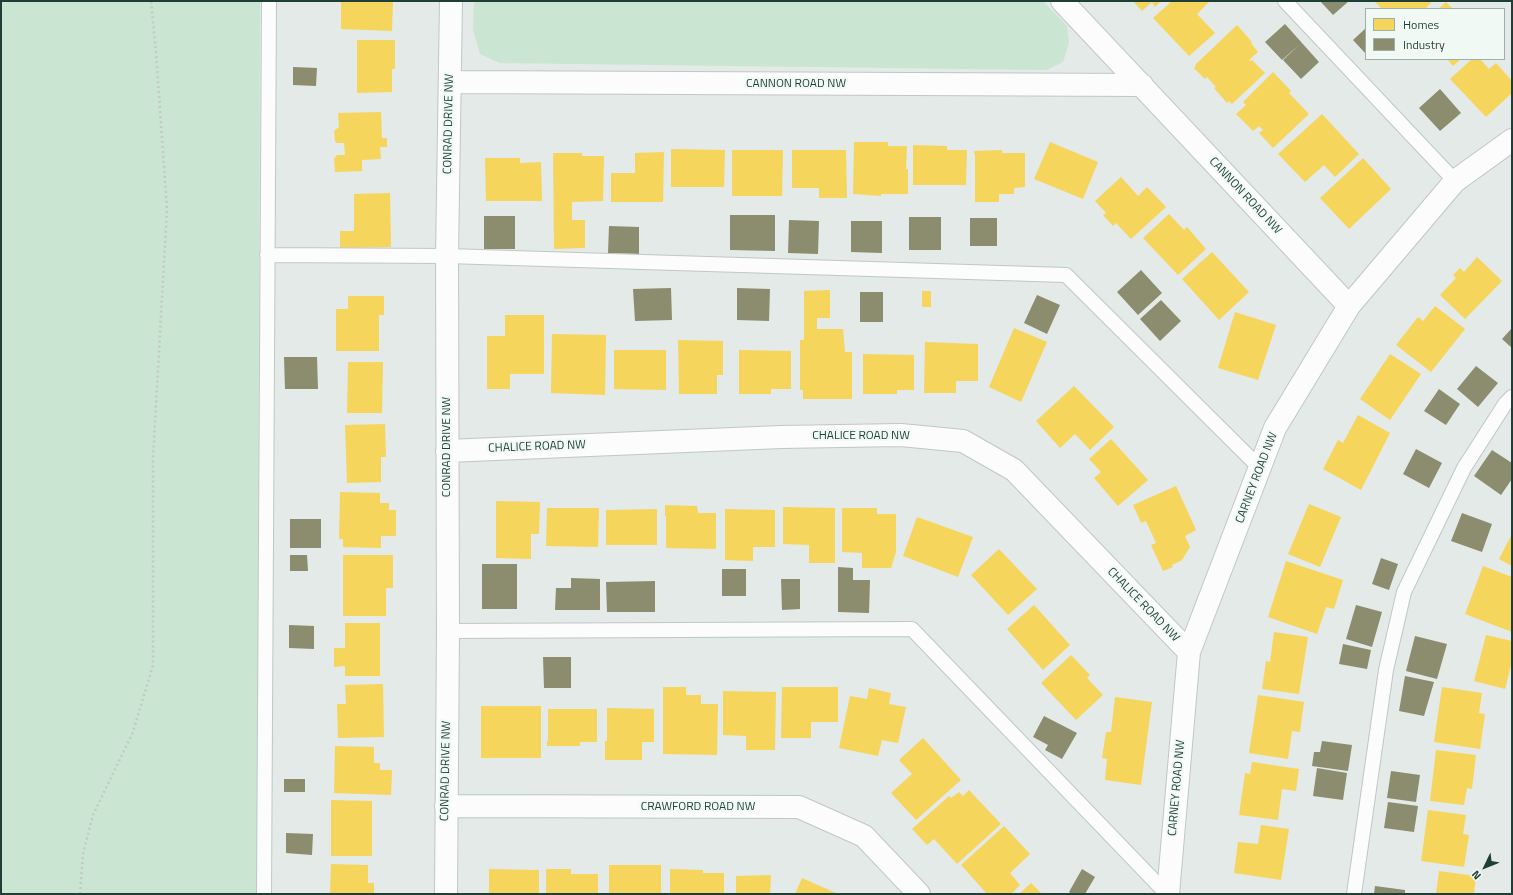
<!DOCTYPE html>
<style>
body{margin:0}
#map{position:relative;width:1513px;height:895px;overflow:hidden;background:#e3eae7;font-family:"Titillium Web",sans-serif}
canvas{display:block}
.frame{position:absolute;inset:0;border:2px solid #1f3f36;pointer-events:none}
.legend{position:absolute;left:1365px;top:8px;width:140px;height:52px;box-sizing:border-box;background:#f1f9f5;border:1px solid #9dafa9;margin:0;padding:5px 7px;list-style:none;font-size:12px;color:#1f3f36}
.legend li{display:flex;align-items:center;gap:8px;height:20px}
.legend b{width:20px;border:1px solid #9dafa9}
.north{position:absolute;left:1465px;top:847px;width:40px;height:40px;-webkit-text-stroke:3px #f1f9f5;paint-order:stroke;rotate:227deg;font-size:11px;font-weight:700;line-height:16px;text-align:center;color:#1f3f36}
.north::after{content:'';display:block;margin:auto;width:14px;height:18px;background:#1f3f36;clip-path:polygon(50% 0,100% 100%,50% 72%,0 100%)}
</style>
<div id="map">
<canvas width="1513" height="895"></canvas>
<div class="frame"></div>
<ul class="legend">
<li><b style="height:11px;background:#f6d55c"></b>Homes</li>
<li><b style="height:11px;background:#8c8c6e"></b>Industry</li>
</ul>
<div class="north">N</div>
</div>
<script>
const ctx = document.querySelector('canvas').getContext('2d');
ctx.lineJoin = 'round';
function fill(path, color) {
  ctx.fillStyle = color;
  ctx.fill(path, 'evenodd');
}
function toPath(rows) {
  const path = new Path2D();
  for (const r of rows) {
    path.moveTo(r[0], r[1]);
    for (let i = 2; i < r.length; i += 2) path.lineTo(r[i], r[i + 1]);
  }
  return path;
}
function strokePath(path, color, width, dash) {
  ctx.strokeStyle = color;
  ctx.lineWidth = width;
  ctx.lineCap = dash ? 'butt' : 'round';
  ctx.setLineDash(dash || []);
  ctx.stroke(path);
}
function label(font, color, halo, rows, align = 'center') {
  ctx.font = font + ' "Titillium Web",sans-serif';
  ctx.lineWidth = 4;
  ctx.setLineDash([]);
  ctx.textBaseline = 'middle';
  ctx.strokeStyle = halo;
  ctx.fillStyle = color;
  for (const [text, x, y, turn = 0] of rows) {
    ctx.save();
    ctx.translate(x, y);
    ctx.rotate((+turn || 0) * Math.PI / 180);
    ctx.textAlign = isNaN(turn) ? turn : align;
    if (halo) ctx.strokeText(text, 0, 0);
    ctx.fillText(text, 0, 0);
    ctx.restore();
  }
}
fill(toPath([
 [1,1,260,1,257,894,1,894],
 [474,1,1043,1,1067,26,1069,43,1063,62,1046,70,500,63,480,54,473,30]
]), '#cae5d2');
fill(toPath([
 [341,1,393,1,392,31,341,29],
 [1133,1,1161,1,1155,7,1152,2,1142,11],
 [1172,1,1210,1,1197,14,1215,33,1189,56,1153,18],
 [1374,1,1429,1,1431,3,1425,9,1382,9],
 [1446,2,1453,9,1438,9],
 [1237,25,1252,42,1251,43,1258,52,1249,60,1250,61,1252,60,1265,73,1232,104,1229,101,1227,103,1214,88,1216,87,1207,77,1205,79,1194,68,1196,66,1195,65],
 [357,40,395,40,395,69,392,69,392,92,357,93],
 [1447,59,1461,59,1453,66],
 [1472,59,1480,59,1489,69,1496,63,1512,81,1512,93,1486,117,1450,79],
 [1273,72,1291,91,1289,93,1309,114,1273,148,1259,133,1263,130,1259,126,1253,131,1236,114,1246,105,1243,102],
 [381,112,382,138,387,138,387,147,380,147,381,159,362,160,362,171,335,172,334,159,337,155,345,155,344,143,337,143,335,141,334,131,339,127,338,113],
 [1322,114,1359,154,1335,177,1324,165,1305,182,1278,154],
 [854,142,888,142,888,146,907,146,906,169,908,169,908,194,881,194,881,196,853,194],
 [1050,142,1098,162,1083,199,1034,179],
 [913,145,947,146,947,150,967,150,966,185,913,185],
 [671,149,725,150,724,187,671,187],
 [732,150,783,150,782,196,732,196],
 [792,150,846,150,847,198,819,198,819,188,792,188],
 [1002,150,1002,153,1025,153,1025,187,1014,188,1014,194,999,194,999,202,975,202,975,154,974,154,974,151],
 [664,152,663,202,611,202,611,173,635,173,635,153],
 [553,153,582,153,582,156,604,156,603,201,572,202,572,220,585,220,585,248,554,249],
 [485,158,520,158,520,163,541,162,542,201,486,201],
 [1363,158,1391,189,1349,229,1320,198],
 [1121,177,1138,196,1147,187,1166,207,1131,239,1116,223,1113,226,1103,215,1106,213,1095,201],
 [390,193,391,247,340,248,340,231,354,231,354,194],
 [1169,214,1184,230,1187,227,1206,249,1178,275,1143,238],
 [1212,252,1249,292,1219,320,1182,279],
 [1477,257,1502,281,1465,319,1440,295,1456,278,1453,275,1460,268,1464,272],
 [830,290,830,318,817,318,817,329,843,329,845,352,852,352,852,399,803,399,803,390,800,390,800,340,804,340,804,291],
 [922,291,931,291,931,307,922,307],
 [348,296,384,296,384,315,379,315,379,351,336,351,336,309,348,309],
 [1435,306,1465,329,1431,372,1396,345,1418,317,1423,321],
 [1235,312,1276,325,1258,380,1218,368],
 [505,315,544,315,544,374,510,374,510,389,487,389,487,336,505,336],
 [1014,328,1047,342,1021,402,989,387],
 [552,334,606,335,605,395,551,393],
 [678,340,723,341,723,375,717,375,717,394,679,394],
 [925,342,978,344,978,381,956,381,956,393,924,393],
 [614,350,666,350,666,390,614,389],
 [739,350,791,351,791,389,771,389,771,394,739,394],
 [863,354,914,355,914,390,897,390,897,394,863,394],
 [1390,354,1421,374,1390,420,1360,399],
 [348,362,383,362,382,413,347,413],
 [1074,386,1114,427,1090,450,1075,434,1060,448,1036,421],
 [1358,415,1390,433,1361,490,1323,469,1338,440,1343,443],
 [385,424,386,457,381,457,381,482,347,483,345,425],
 [1111,439,1148,480,1118,506,1094,478,1101,472,1089,459],
 [1176,486,1196,530,1185,536,1190,547,1182,560,1172,565,1173,567,1163,571,1151,545,1156,543,1146,521,1141,523,1133,505],
 [340,492,380,493,380,503,389,503,389,510,396,510,396,536,381,536,381,548,343,547,343,539,339,539],
 [496,501,540,502,539,534,531,534,531,559,496,558],
 [1309,504,1341,517,1320,567,1288,554],
 [665,505,697,506,698,513,716,513,716,549,666,548,666,516,665,516],
 [783,507,835,508,835,563,809,563,809,545,783,544],
 [547,508,599,508,598,547,546,546],
 [842,508,877,508,877,514,896,514,896,552,891,568,862,568,862,553,842,552],
 [657,509,657,545,606,545,606,510],
 [725,509,775,510,775,547,753,547,753,561,725,560],
 [917,517,973,537,958,577,903,556],
 [1512,534,1512,566,1499,559],
 [999,549,1037,589,1008,615,971,575],
 [343,555,393,555,393,588,386,588,386,616,343,616],
 [1286,561,1343,580,1334,609,1326,607,1317,634,1268,617],
 [1483,566,1512,577,1512,632,1465,614],
 [1034,605,1070,645,1043,670,1007,629],
 [345,623,380,623,380,676,345,676,345,666,334,667,334,648,345,648],
 [1274,632,1308,637,1299,694,1262,689,1266,661,1270,662],
 [1486,635,1512,641,1512,661,1505,689,1474,681],
 [1071,655,1090,675,1087,678,1103,695,1076,720,1041,683],
 [383,684,384,737,338,738,337,704,346,704,345,685],
 [663,687,686,687,686,695,701,695,701,704,718,704,717,755,663,754],
 [782,687,838,687,838,722,811,722,811,738,781,738],
 [1442,687,1482,693,1479,713,1485,714,1480,749,1434,742],
 [869,688,891,693,889,704,906,707,898,743,882,740,878,756,839,748,850,696,867,699],
 [723,691,776,692,775,750,746,750,746,736,723,735],
 [1258,695,1304,702,1300,732,1292,731,1288,759,1249,753],
 [1115,697,1152,702,1141,785,1105,780,1107,759,1102,758,1106,732,1111,732],
 [481,706,541,706,541,758,481,758],
 [607,708,654,709,654,742,642,742,642,760,605,760,605,741,607,741],
 [548,709,597,709,597,742,580,742,580,746,547,746,547,741,548,741],
 [923,738,961,780,916,820,891,793,912,774,899,760],
 [335,746,374,747,374,763,380,763,380,770,392,770,391,795,334,793],
 [1436,750,1476,755,1472,789,1467,788,1464,805,1430,801],
 [1252,762,1299,769,1296,791,1282,789,1278,820,1239,815,1245,773,1250,774],
 [969,790,1001,824,957,864,934,839,927,845,912,829,949,796,951,798,959,792,963,796],
 [331,800,372,801,372,856,331,856],
 [1428,810,1466,815,1463,834,1469,835,1464,867,1421,861],
 [1261,825,1289,829,1281,880,1234,873,1238,842,1258,844],
 [1004,826,1030,854,1010,873,1020,885,1011,894,987,894,961,865],
 [331,864,368,865,368,883,374,883,374,894,330,894],
 [609,865,661,865,661,894,609,894],
 [489,869,539,870,539,894,489,894],
 [546,869,571,869,571,874,598,874,598,894,546,894],
 [670,869,703,870,703,873,724,873,724,894,670,894],
 [1439,871,1476,876,1474,894,1436,894],
 [771,875,770,894,736,894,736,876],
 [802,878,838,894,795,894],
 [1031,883,1042,894,1019,894]
]), '#f6d55c');
fill(toPath([
 [1320,1,1349,1,1333,15],
 [1285,24,1319,62,1301,79,1283,60,1300,44,1282,60,1265,42],
 [1366,28,1366,54,1353,40],
 [293,67,317,68,316,86,293,85],
 [1440,89,1461,113,1440,131,1419,108],
 [730,215,775,215,775,251,730,250],
 [484,216,515,216,515,249,484,249],
 [909,217,941,217,941,250,909,250],
 [970,218,997,218,997,246,970,246],
 [789,220,819,221,818,254,788,253],
 [851,221,882,221,882,253,851,252],
 [609,226,639,227,639,254,608,253],
 [1141,270,1162,293,1138,315,1117,292],
 [671,288,672,320,635,321,633,289],
 [737,288,770,289,769,321,737,320],
 [860,292,883,292,883,322,860,322],
 [1037,295,1060,305,1047,334,1024,323],
 [1161,300,1181,321,1160,341,1140,319],
 [1512,328,1512,348,1502,339],
 [284,357,317,357,318,389,285,389],
 [1476,366,1498,383,1478,407,1457,389],
 [1439,389,1460,404,1446,425,1424,411],
 [1416,449,1442,463,1429,488,1403,474],
 [1492,450,1512,463,1512,479,1501,495,1474,476],
 [1462,513,1492,524,1482,552,1451,541],
 [290,519,321,519,321,548,290,548],
 [290,555,307,555,308,571,290,571],
 [1381,558,1398,564,1389,590,1372,584],
 [482,564,517,564,517,609,482,609],
 [838,567,853,568,853,580,870,580,869,613,838,612],
 [722,569,746,569,746,596,722,596],
 [571,578,600,579,600,610,555,610,556,588,571,588],
 [781,579,800,579,800,609,782,610],
 [655,581,655,612,607,612,606,582],
 [1356,605,1382,612,1372,647,1346,639],
 [289,625,314,626,314,649,289,648],
 [1415,636,1447,644,1437,679,1406,671],
 [1343,644,1371,650,1367,669,1339,664],
 [543,657,571,657,571,688,544,688],
 [1405,676,1434,682,1424,716,1399,711],
 [1044,716,1077,733,1062,759,1045,750,1048,745,1033,737],
 [1322,741,1352,745,1348,771,1312,766,1314,752,1320,752],
 [1317,768,1347,773,1343,800,1313,796],
 [1391,771,1420,775,1416,802,1387,798],
 [284,779,305,779,305,792,284,792],
 [1388,802,1418,806,1414,832,1384,828],
 [286,833,313,834,312,855,286,853],
 [1082,869,1095,877,1085,894,1072,894,1069,892],
 [1375,886,1405,890,1405,894,1374,894]
]), '#8c8c6e');
const lane = toPath([
 [1285,1,1455,181],
 [267,255,447,256,1066,275,1261,469],
 [448,631,912,629,1167,894],
 [264,894,269,1],
 [1354,894,1386,670,1404,592,1464,468,1505,404,1512,397]
]);
const street = toPath([
 [1062,1,1349,306],
 [450,82,1142,85],
 [447,451,781,437,901,435,963,441,1014,470,1189,652],
 [446,806,799,807,864,836,919,894],
 [446,894,448,631,447,256,451,1],
 [1168,894,1189,652,1275,428,1349,306,1455,181,1512,140]
]);
strokePath(lane, '#c0c7c4', 16);
strokePath(street, '#c0c7c4', 24);
strokePath(toPath([
 [80,894,83,854,93,815,133,732,153,665,153,458,167,209,156,53,151,1]
]), '#c0cac6', 2.5, [2, 3]);
strokePath(lane, '#fbfcfb', 14);
strokePath(street, '#fbfcfb', 22);
label('12px', '#1f3f36', '#f1f9f5', [
 ["CANNON ROAD NW",796,84],
 ["CONRAD DRIVE NW",449,124,-89],
 ["CANNON ROAD NW",1245,196,47],
 ["CHALICE ROAD NW",861,436],
 ["CONRAD DRIVE NW",447,447,-90],
 ["CHALICE ROAD NW",537,447,-2],
 ["CARNEY ROAD NW",1257,478,-69],
 ["CHALICE ROAD NW",1143,605,46],
 ["CONRAD DRIVE NW",446,771,-89],
 ["CARNEY ROAD NW",1177,788,-85],
 ["CRAWFORD ROAD NW",698,807]
]);
</script>
